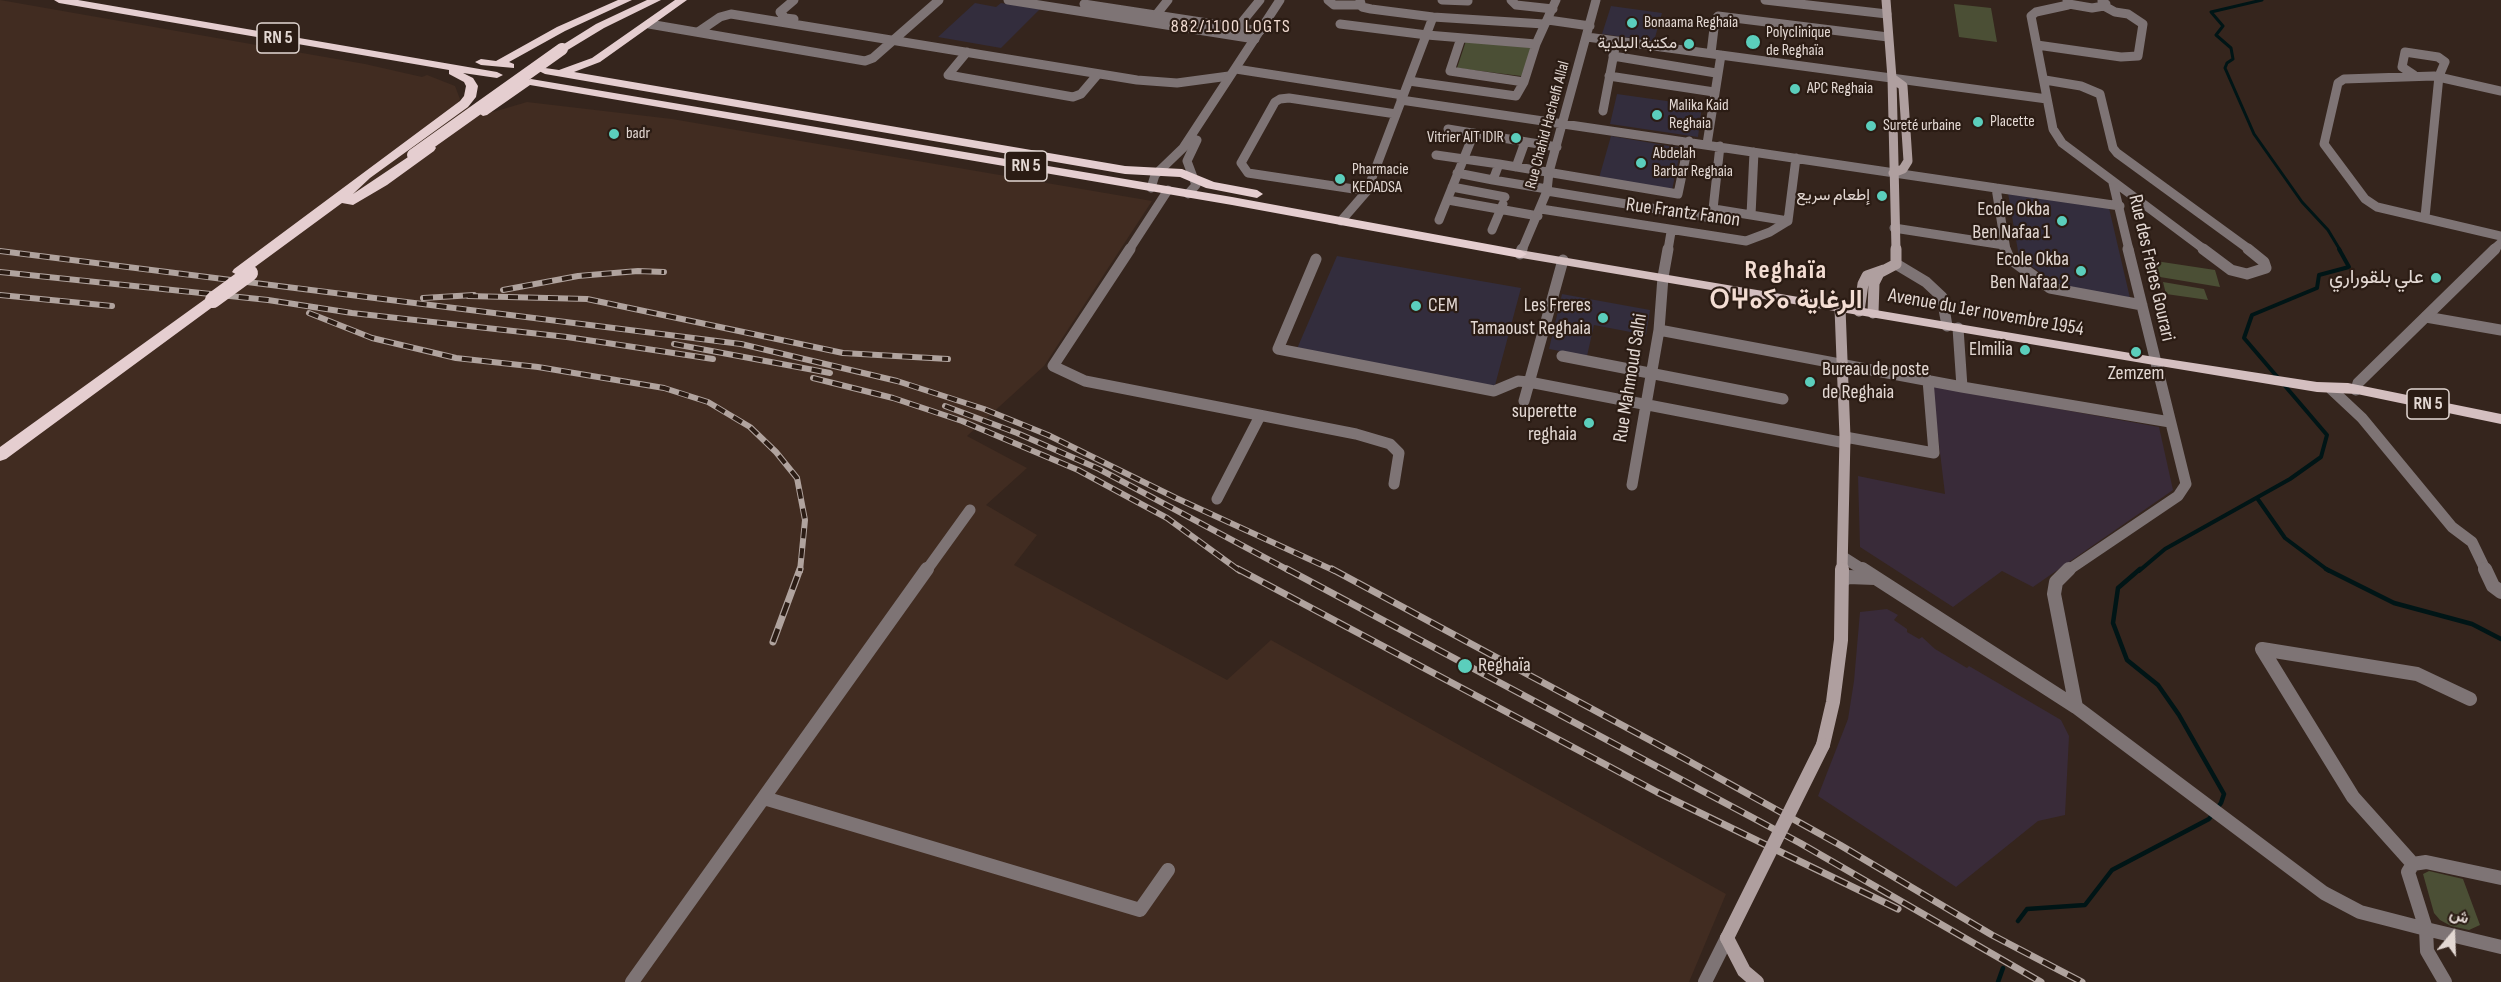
<!DOCTYPE html>
<meta charset="utf-8">
<style>
body{margin:0}
#map{position:relative;width:2501px;height:982px;overflow:hidden;background:#35251d;font-family:"Sofia Sans Condensed",Vazirmatn,sans-serif}
canvas{display:block}
.north{position:absolute;left:2423px;top:904px;width:60px;height:60px;-webkit-text-stroke:4px #2b1c14;paint-order:stroke;rotate:19deg;font-size:16px;font-weight:700;line-height:24px;text-align:center;color:#e3d8d3}
.north::after{content:'';display:block;margin:auto;width:21px;height:27px;background:#e3d8d3;clip-path:polygon(50% 0,100% 100%,50% 72%,0 100%)}
</style>
<div id="map">
<canvas width="2501" height="982"></canvas>
<div class="north">ش</div>
</div>
<script>
const ctx = document.querySelector('canvas').getContext('2d');
ctx.lineJoin = 'round';
function fill(path, color) {
  ctx.fillStyle = color;
  ctx.fill(path, 'evenodd');
}
function toPath(rows) {
  const path = new Path2D();
  for (const r of rows) {
    path.moveTo(r[0], r[1]);
    for (let i = 2; i < r.length; i += 2) path.lineTo(r[i], r[i + 1]);
  }
  return path;
}
function strokePath(path, color, width, dash) {
  ctx.strokeStyle = color;
  ctx.lineWidth = width;
  ctx.lineCap = dash ? 'butt' : 'round';
  ctx.setLineDash(dash || []);
  ctx.stroke(path);
}
function label(font, color, halo, rows, align = 'center') {
  ctx.font = font + ' "Sofia Sans Condensed",Vazirmatn,"Noto Sans Tifinagh",sans-serif';
  ctx.lineWidth = 4.5;
  ctx.setLineDash([]);
  ctx.textBaseline = 'middle';
  ctx.strokeStyle = halo;
  ctx.fillStyle = color;
  for (const [text, x, y, turn = 0] of rows) {
    ctx.save();
    ctx.translate(x, y);
    ctx.rotate((+turn || 0) * Math.PI / 180);
    ctx.textAlign = isNaN(turn) ? turn : align;
    if (halo) ctx.strokeText(text, 0, 0);
    ctx.fillText(text, 0, 0);
    ctx.restore();
  }
}
fill(toPath([
 [1932,386,2159,427,2173,490,2033,587,2002,571,1953,607,1860,547,1858,476,1945,494],
 [1887,609,1898,615,1894,620,1907,629,1907,632,1919,639,1922,637,1935,649,1967,668,1969,666,2061,720,2069,736,2065,815,2038,821,1956,887,1818,796,1848,719,1854,681,1860,612]
]), '#392b39');
fill(toPath([
 [0,0,365,64,422,77,427,75,455,86,460,99,458,105,493,112,527,102,672,119,1152,201,1044,366,967,436,1027,468,986,505,1037,535,1014,565,1227,680,1271,640,1726,894,1689,982,0,982]
]), '#412c21');
fill(toPath([
 [975,3,996,7,1001,3,1040,9,1001,48,938,37],
 [1611,6,1662,13,1654,41,1602,34],
 [1617,94,1702,106,1698,137,1610,124],
 [1611,136,1681,148,1672,190,1599,178],
 [2008,193,2109,208,2130,298,2058,285,2019,257],
 [1337,256,1521,288,1494,389,1296,351],
 [1562,294,1650,310,1646,335,1594,325,1587,356,1549,349]
]), '#332d3d');
fill(toPath([
 [1954,4,1991,8,1997,42,1959,37],
 [1466,41,1538,46,1529,77,1457,68],
 [2149,260,2215,270,2220,287,2154,276],
 [2163,282,2204,289,2208,300,2166,294],
 [2429,871,2463,879,2480,925,2469,930,2451,926,2440,920,2434,913,2423,874]
]), '#4b4f35');
strokePath(toPath([
 [2262,0,2211,12,2223,26,2216,35,2231,48,2233,59,2227,63,2225,68,2254,134,2302,202,2328,230,2340,250]
]), '#001516', 3);
strokePath(toPath([
 [2257,498,2285,538,2329,571],
 [2139,571,2165,549,2290,479,2321,457,2327,435,2244,338,2252,315,2317,288,2319,275,2349,267,2339,249]
]), '#001516', 4);
strokePath(toPath([
 [2326,569,2394,603,2472,624,2501,639],
 [2018,921,2027,909,2085,905,2112,870,2209,819,2221,803,2224,794,2179,715,2158,685,2127,660,2113,623,2118,588,2140,569],
 [1998,982,2003,968]
]), '#001516', 4.5);
strokePath(toPath([
 [794,0,780,12,785,18,794,19],
 [1008,0,1255,39],
 [1328,0,1334,5,1360,5],
 [1360,0,1362,7,1371,9,1433,17,1544,24],
 [1442,0,1468,1],
 [1511,0,1516,5,1553,9],
 [1765,0,1887,14],
 [2067,0,2068,5,2036,12,2031,16,2053,129,2062,143,2205,250],
 [1084,4,1260,31],
 [2069,4,2092,8,2104,6,2106,4,2102,1],
 [1152,20,1168,0],
 [1548,20,1590,26],
 [649,24,865,61,873,58,939,0],
 [1340,24,1427,35,1536,44],
 [1238,27,1260,0],
 [698,32,720,17,731,14,1137,80,1177,83,1229,76],
 [1587,37,2047,99],
 [1461,38,1450,71,1524,82],
 [2037,45,2121,57,2138,56,2143,24,2128,14,2115,12,2104,6],
 [967,52,948,75,1073,97,1081,94,1098,74],
 [1711,53,1715,20,1718,16,1888,37],
 [1613,56,1716,73],
 [1236,69,1403,95],
 [2414,75,2402,67,2405,52,2438,57,2445,62,2439,76,2425,217],
 [1609,76,1714,92],
 [2045,80,2081,86,2100,94,2113,148,2117,153,2250,250],
 [1409,81,1516,96,1524,82,1536,44,1556,0],
 [2501,91,2434,76,2344,79,2338,83,2324,144,2365,199,2377,207,2501,236],
 [1401,100,1996,188,2006,250],
 [1603,111,1615,48],
 [1448,129,1557,147],
 [1707,144,1721,55],
 [1436,155,1499,164],
 [1516,167,1525,142],
 [1457,173,1493,180],
 [2113,183,2129,250],
 [1452,187,1505,197],
 [1996,188,2120,206],
 [1547,189,1493,180,1499,164,1678,194,1689,141],
 [1367,191,1248,173,1241,163,1275,102,1280,99,1289,98,1396,114],
 [1547,191,1712,218,1720,146],
 [1448,200,1538,216],
 [1541,209,1746,241,1770,232,1788,221,1796,158],
 [1714,209,1788,221],
 [1751,215,1754,152],
 [1439,220,1474,133],
 [1341,221,1367,191,1433,17],
 [1894,228,2004,245],
 [1492,230,1503,204],
 [1129,250,1168,190],
 [1522,250,1547,191,1549,172,1596,0],
 [1668,250,1671,232]
]), '#7e7475', 9);
strokePath(toPath([
 [1130,249,1053,366,1085,381,1356,434,1390,444,1399,453,1394,484],
 [2005,249,2009,258,2050,288,2142,305],
 [2203,249,2231,270,2247,274,2266,268,2264,262,2248,249],
 [1520,254,1522,249],
 [1316,259,1278,349,1494,391,1518,381,1529,382,1845,443],
 [1896,264,1926,282,1942,297,1947,326],
 [2426,317,2501,330],
 [1958,328,1962,387],
 [1659,330,1962,387,2170,422],
 [1562,356,1783,399],
 [2331,389,2362,418,2452,527,2472,542,2486,571],
 [1524,401,1563,260],
 [1845,437,1934,453,1928,380],
 [1632,485,1659,330,1663,277,1668,249],
 [1217,499,1260,416],
 [1843,557,1865,571],
 [926,571,970,510],
 [2067,571,2178,496,2186,484,2128,249]
]), '#7e7475', 11);
strokePath(toPath([
 [1862,569,2076,707,2324,893,2360,912,2426,929,2427,951,2445,982],
 [2069,569,2056,582,2054,594,2076,707],
 [2485,569,2493,586,2501,592],
 [1842,581,1848,577,1875,578],
 [2262,649,2353,797,2413,864],
 [2262,649,2417,674,2470,699],
 [764,798,1140,910,1168,870],
 [2501,878,2426,862,2413,864,2408,872,2426,929,2501,947],
 [632,982,927,569]
]), '#7e7475', 14);
strokePath(toPath([
 [1151,188,1155,175,1183,148,1280,0],
 [1188,194,1196,185,1187,161,1197,140],
 [2493,250,2501,243]
]), '#7e7475', 9);
strokePath(toPath([
 [2356,390,2358,383,2495,249]
]), '#7e7475', 11);
strokePath(toPath([
 [1705,982,1727,938]
]), '#7e7475', 14);
strokePath(toPath([
 [1886,0,1892,78,1896,250],
 [1892,78,1903,86,1908,161,1903,169,1893,173]
]), '#af9f9f', 9);
strokePath(toPath([
 [1840,308,1845,437,1842,571],
 [1859,311,1863,284,1867,276,1884,270],
 [1873,313,1874,283,1879,273,1896,264,1896,249]
]), '#af9f9f', 11);
strokePath(toPath([
 [1823,745,1833,702,1841,640,1842,569],
 [1727,938,1744,971,1757,982]
]), '#af9f9f', 14);
fill(toPath([
 [1520,250,2154,357,2317,382,2348,383,2501,414,2501,424,2357,394,2317,392,2154,365,1516,257,1514,254,1520,250]
]), '#d4bfc0');
fill(toPath([
 [54,0,78,0,497,72,503,75,497,78,463,73,473,78,478,86,476,97,468,107,370,178,353,194,426,145,434,145,436,148,434,151,387,185,353,205,342,203,244,275,239,276,232,272,234,269,460,101,464,96,466,86,464,82,449,74,449,70,59,3,54,0],
 [618,0,632,0,565,31,509,62,514,64,514,68,481,65,475,62,481,59,496,61,557,27,618,0],
 [647,0,661,0,604,28,566,51,562,52,556,49,596,24,647,0],
 [675,0,687,0,600,62,574,72,1125,166,1182,169,1214,182,1257,190,1263,194,1257,198,1206,188,1180,177,1125,174,545,74,539,71,545,68,559,70,592,58,675,0],
 [531,79,1232,197,1520,250,1527,254,1520,258,1232,205,530,85,487,115,483,116,477,112,522,81,531,79],
 [213,296,218,297,220,300,218,303,6,459,0,461,0,447,208,297,213,296]
]), '#e5ced0');
const railFar1 = toPath([
 [0,251,741,344,897,381,984,409,1048,435,1176,498,1335,571],
 [0,272,268,300,352,313,567,337,713,359],
 [503,290,578,276,638,271,664,272],
 [0,295,112,306],
 [468,296,587,299,843,353,948,359],
 [423,298,474,295],
 [309,313,372,338,456,358,538,367,664,388,708,402,750,427,776,452,797,478,805,520,800,571],
 [674,344,830,373],
 [813,378,893,398,962,421,1078,470,1167,518,1240,571],
 [945,406,1017,433,1099,469,1290,571]
]);
const rail = toPath([
 [1238,569,1657,792,1898,909],
 [1287,569,1800,843,2041,982],
 [1332,569,1685,759,1840,845,1992,935,2082,982],
 [773,642,800,569]
]);
strokePath(railFar1, '#b0a39e', 6);
strokePath(rail, '#b0a39e', 7);
strokePath(railFar1, '#2b1c14', 4, [10]);
strokePath(rail, '#2b1c14', 4.5, [14]);
strokePath(toPath([
 [1727,938,1823,745]
]), '#af9f9f', 14);
strokePath(toPath([
 [413,155,562,49]
]), '#e5ced0', 12);
strokePath(toPath([
 [213,300,250,273]
]), '#e5ced0', 16);
for (const [x, y, r, color] of [
 [1632,23,6,"#5bcebc"],
 [1753,42,8,"#5bcebc"],
 [1689,44,6,"#5bcebc"],
 [1795,89,6,"#5bcebc"],
 [1657,115,6,"#5bcebc"],
 [1978,122,6,"#5bcebc"],
 [1871,126,6,"#5bcebc"],
 [614,134,6,"#5bcebc"],
 [1516,138,6,"#5bcebc"],
 [1641,163,6,"#5bcebc"],
 [1340,179,6,"#5bcebc"],
 [1882,196,6,"#5bcebc"],
 [2062,221,6,"#5bcebc"],
 [2081,271,6,"#5bcebc"],
 [2436,278,6,"#5bcebc"],
 [1416,306,6,"#5bcebc"],
 [1603,318,6,"#5bcebc"],
 [2025,350,6,"#5bcebc"],
 [2136,352,6,"#5bcebc"],
 [1810,382,6,"#5bcebc"],
 [1589,423,6,"#5bcebc"],
 [1465,666,8,"#5bcebc"]
]) {
  const dot = new Path2D();
  dot.arc(x, y, r, 0, 2 * Math.PI);
  ctx.fillStyle = color;
  ctx.fill(dot);
  strokePath(dot, '#2b1c14', 2);
}
label('16px', '#e3d8d3', '#2b1c14', [
 ["Bonaama Reghaia",1644,23],
 ["Polyclinique",1766,33],
 ["de Reghaïa",1766,51],
 ["مكتبة البلدية",1677,44,"right"],
 ["APC Reghaia",1807,89],
 ["Malika Kaid",1669,106],
 ["Reghaia",1669,124],
 ["Placette",1990,122],
 ["Sureté urbaine",1883,126],
 ["badr",626,134],
 ["Vitrier AIT IDIR",1504,138,"right"],
 ["Abdelah",1653,154],
 ["Barbar Reghaia",1653,172],
 ["Pharmacie",1352,170],
 ["KEDADSA",1352,188],
 ["إطعام سريع",1870,196,"right"]
], 'left');
label('16px', '#e3d8d3', '#2b1c14', [
 ["Rue Chahid Hachelfi Allal",1548,125,-75]
]);
ctx.letterSpacing = '1.5px';
label('18px', '#f3ddd3', '#2b1c14', [
 ["882/1100 LOGTS",1231,27]
]);
ctx.letterSpacing = '0px';
for (const [x, y, w] of [
 [278,38,42],
 [1026,166,42],
 [2428,404,42]
]) {
  const box = new Path2D();
  box.roundRect(x - w / 2, y - 15, w, 30, 4.5);
  ctx.fillStyle = '#2b1c14';
  ctx.fill(box);
  strokePath(box, '#e3d8d3', 1.5);
}
label('bold 18px', '#e3d8d3', null, [
 ["RN 5",278,38],
 ["RN 5",1026,166],
 ["RN 5",2428,404]
]);
label('20px', '#e3d8d3', '#2b1c14', [
 ["Ecole Okba",2050,210],
 ["Ben Nafaa 1",2050,233],
 ["Ecole Okba",2069,260],
 ["Ben Nafaa 2",2069,283],
 ["علي بلقوراري",2424,278],
 ["CEM",1428,306,"left"],
 ["Les Freres",1591,306],
 ["Tamaoust Reghaia",1591,329],
 ["Elmilia",2013,350],
 ["Bureau de poste",1822,370,"left"],
 ["de Reghaia",1822,393,"left"],
 ["Zemzem",2136,374,"center"],
 ["superette",1577,412],
 ["reghaia",1577,435],
 ["Reghaïa",1478,666,"left"]
], 'right');
label('20px', '#e3d8d3', '#2b1c14', [
 ["Rue Frantz Fanon",1683,213,8],
 ["Rue des Frères Gourari",2151,268,77],
 ["Avenue du 1er novembre 1954",1986,313,10],
 ["Rue Mahmoud Salhi",1631,378,-81]
]);
ctx.letterSpacing = '1.5px';
label('bold 26px', '#f3ddd3', '#2b1c14', [
 ["Reghaïa",1786,271],
 ["ⵔⵖⴰⵢⴰ الرغاية",1786,301]
]);
ctx.letterSpacing = '0px';
</script>
